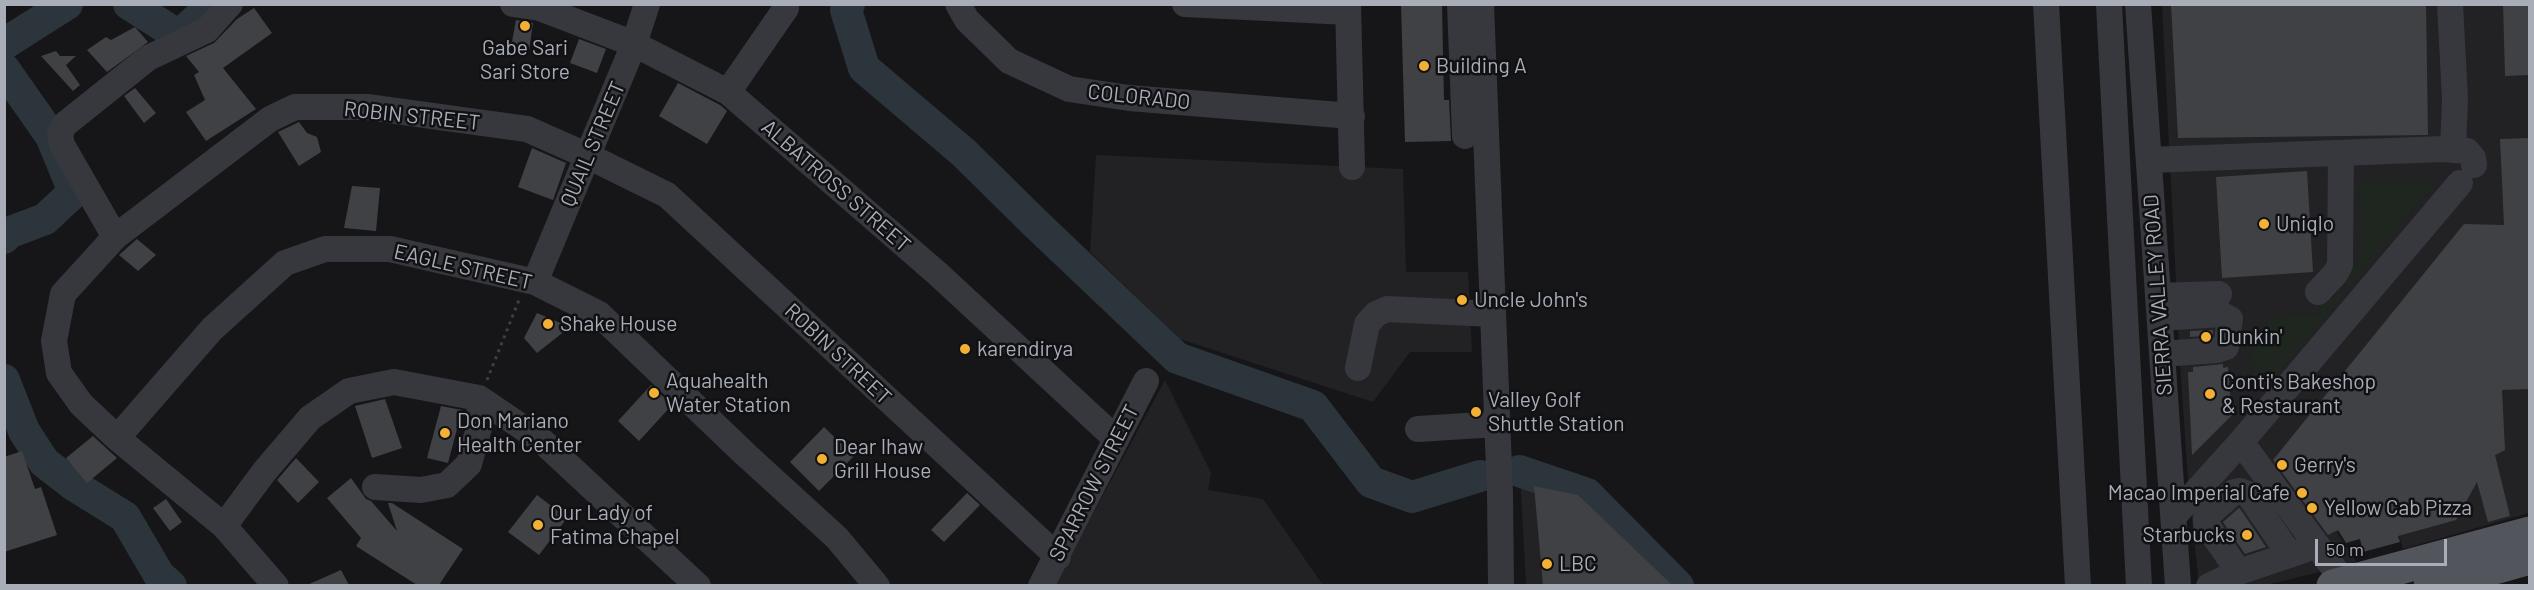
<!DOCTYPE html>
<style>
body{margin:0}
#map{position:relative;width:2534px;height:590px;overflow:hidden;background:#161618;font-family:Barlow,sans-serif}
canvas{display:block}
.frame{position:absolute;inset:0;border:6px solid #a8adb8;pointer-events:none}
.scale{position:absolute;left:2315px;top:539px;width:132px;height:27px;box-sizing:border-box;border:3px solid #a8adb8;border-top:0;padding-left:8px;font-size:18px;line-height:21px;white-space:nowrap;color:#a8adb8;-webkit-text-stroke:4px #111113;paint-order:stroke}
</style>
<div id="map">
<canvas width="2534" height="590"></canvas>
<div class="frame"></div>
<div class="scale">50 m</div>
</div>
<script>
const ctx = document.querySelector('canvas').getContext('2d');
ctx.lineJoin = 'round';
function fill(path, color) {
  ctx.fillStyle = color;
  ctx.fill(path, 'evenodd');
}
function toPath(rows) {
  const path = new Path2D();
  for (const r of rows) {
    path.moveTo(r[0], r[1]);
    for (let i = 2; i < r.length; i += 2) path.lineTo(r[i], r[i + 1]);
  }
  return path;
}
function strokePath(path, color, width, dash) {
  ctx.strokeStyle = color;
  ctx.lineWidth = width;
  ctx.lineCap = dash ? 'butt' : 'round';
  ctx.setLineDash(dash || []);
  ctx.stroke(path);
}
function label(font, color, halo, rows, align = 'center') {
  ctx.font = font + ' Barlow,sans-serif';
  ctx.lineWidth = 5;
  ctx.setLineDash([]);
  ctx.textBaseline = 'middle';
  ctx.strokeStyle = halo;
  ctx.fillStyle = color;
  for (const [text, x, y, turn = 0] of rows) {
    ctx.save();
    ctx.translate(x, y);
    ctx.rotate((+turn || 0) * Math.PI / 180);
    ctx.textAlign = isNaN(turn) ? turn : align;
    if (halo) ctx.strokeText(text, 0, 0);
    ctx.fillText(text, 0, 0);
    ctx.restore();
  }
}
fill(toPath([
 [2162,5,2529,5,2529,513,2403,549,2390,504,2337,532,2357,563,2266,585,2199,585,2188,480,2180,363],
 [1096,155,1403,169,1406,272,1468,272,1472,352,1410,352,1373,402,1180,339,1090,252],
 [1165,380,1211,473,1208,490,1263,499,1323,585,1054,586],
 [1520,473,1588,486,1690,585,1526,585]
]), '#222225');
fill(toPath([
 [2433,182,2434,184,2303,344,2259,392,2254,381,2252,342,2268,341,2268,318,2321,315,2321,301,2333,298,2342,292,2348,283,2348,267,2361,266,2359,183]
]), '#1e261f');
strokePath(toPath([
 [129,4,179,36,213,4],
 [849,4,846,10,864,68,964,153,1034,222,1177,358,1313,406,1371,482,1412,497,1480,476],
 [4,44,67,4],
 [4,69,51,136,74,192,45,219,8,233,4,238],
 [4,380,24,431,44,462,75,486,125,517,159,575,171,586],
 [1519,471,1587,494,1678,586]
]), '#2c353c', 32);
fill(toPath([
 [1401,4,1442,4,1444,100,1449,100,1451,141,1405,142],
 [2171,4,2426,4,2428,135,2178,138],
 [2503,4,2529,4,2529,75,2505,76],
 [254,8,272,33,223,68,256,109,206,141,186,112,205,100,194,75,199,72,186,56,214,43,237,19],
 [516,20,533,23,529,51,511,47],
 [135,27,148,42,107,72,87,50,106,37,111,40],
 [579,39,606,49,597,73,570,63],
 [56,51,60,56,76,56,66,65,80,85,73,91,41,56],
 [678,83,720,105,727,111,707,144,659,116],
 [135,88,156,113,144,123,124,96],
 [299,122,307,133,317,137,321,152,299,166,278,132],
 [2529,138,2529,389,2502,390,2505,450,2495,455,2510,516,2488,522,2477,482,2456,520,2398,536,2400,542,2363,552,2360,539,2346,543,2338,530,2328,535,2273,460,2464,224,2504,225,2500,139],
 [532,148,566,163,553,200,518,187],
 [2307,171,2313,272,2222,278,2216,177],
 [352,186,380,188,376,231,344,228],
 [137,239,156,255,138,271,119,255],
 [537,313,570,327,537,353,524,338],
 [2213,330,2213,335,2190,337,2190,331],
 [2223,364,2223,368,2228,367,2232,415,2192,455,2188,372,2193,372,2193,367],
 [651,385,672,405,639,441,618,421],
 [385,399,402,448,372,458,355,406],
 [441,406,462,410,448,463,427,458],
 [824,427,854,456,819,491,790,462],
 [93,436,117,458,87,483,66,458],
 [22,451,35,489,41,487,57,535,4,552,4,457],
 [296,458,319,482,298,503,277,480],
 [351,478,366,499,371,501,397,531,388,503,392,503,463,549,439,585,417,585,356,546,361,538,327,498],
 [1534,486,1578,495,1672,585,1543,585],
 [967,493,980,505,944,542,931,530],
 [537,495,567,518,539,555,508,532],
 [166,499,182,522,170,531,153,508],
 [2239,508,2241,510,2266,547,2245,554,2223,522],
 [341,570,349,585,307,585]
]), '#404145');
strokePath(toPath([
 [487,380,519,300]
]), '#3d3f44', 3, [3, 4.5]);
strokePath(toPath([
 [513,4,540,8,634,44,728,92,938,274,1115,438],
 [958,4,967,20,1009,61,1069,89,1129,98,1352,116],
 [1185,4,1348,12],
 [1348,4,1352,167],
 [1460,4,1465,136],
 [1481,4,1500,493,1501,586],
 [2046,4,2078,586],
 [2109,4,2139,586],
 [2138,4,2178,586],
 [2450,4,2455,99,2453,149],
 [728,92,786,8],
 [2149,160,2444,149,2467,151,2473,158,2474,165],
 [115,237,62,145,60,135,64,125,148,58,207,30,230,4],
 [535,282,634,44,647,4],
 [2318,292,2335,274,2340,265,2341,154],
 [2158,296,2219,294],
 [2160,318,2221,314,2230,319,2226,347,2217,350,2162,354],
 [1358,368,1367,324,1376,314,1387,309,1493,314],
 [1418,429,1497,424],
 [117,438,212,329,285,263,325,249,390,249,535,282,599,314,745,454,837,538,877,586],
 [2241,442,2344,582],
 [375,487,421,490,447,485,469,464,480,424,479,398],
 [2174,516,2241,442,2460,183],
 [224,526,264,472,310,418,349,391,394,382,479,398,541,440,698,586],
 [2239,572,2206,524,2206,518,2210,513,2234,492,2240,491,2248,494,2290,555],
 [276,586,224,526,117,438,81,404,59,373,54,341,63,294,115,237,270,119,295,107,367,107,527,129,588,156,667,195,1058,557],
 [1041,586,1146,381],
 [2209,586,2239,572,2304,550]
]), '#37383d', 26);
strokePath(toPath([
 [2333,586,2530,533],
 [2430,586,2530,558]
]), '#53555c', 33);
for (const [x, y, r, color] of [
 [525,26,6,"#f2b134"],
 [1424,66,6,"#f2b134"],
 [2264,224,6,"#f2b134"],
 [1462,300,6,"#f2b134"],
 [548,324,6,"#f2b134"],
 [2206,337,6,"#f2b134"],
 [965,349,6,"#f2b134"],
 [654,393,6,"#f2b134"],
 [2210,394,6,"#f2b134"],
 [1476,412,6,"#f2b134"],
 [445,433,6,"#f2b134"],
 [822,459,6,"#f2b134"],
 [2282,465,6,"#f2b134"],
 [2302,493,6,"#f2b134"],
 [2312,508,6,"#f2b134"],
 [538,525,6,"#f2b134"],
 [2247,535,6,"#f2b134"],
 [1547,564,6,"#f2b134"]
]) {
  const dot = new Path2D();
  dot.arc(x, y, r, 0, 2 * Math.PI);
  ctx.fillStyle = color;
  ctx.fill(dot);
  strokePath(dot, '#111113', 2);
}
label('21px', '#a8adb8', '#111113', [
 ["Gabe Sari",525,48,"center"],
 ["Sari Store",525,72,"center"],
 ["Building A",1436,66],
 ["Uniqlo",2276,224],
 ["Uncle John's",1474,300],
 ["Shake House",560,324],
 ["Dunkin'",2218,337],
 ["karendirya",977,349],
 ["Aquahealth",666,381],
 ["Water Station",666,405],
 ["Conti's Bakeshop",2222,382],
 ["& Restaurant",2222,406],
 ["Valley Golf",1488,400],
 ["Shuttle Station",1488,424],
 ["Don Mariano",457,421],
 ["Health Center",457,445],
 ["Dear Ihaw",834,447],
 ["Grill House",834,471],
 ["Gerry's",2294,465],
 ["Macao Imperial Cafe",2290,493,"right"],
 ["Yellow Cab Pizza",2324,508],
 ["Our Lady of",550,513],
 ["Fatima Chapel",550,537],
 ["Starbucks",2235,535,"right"],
 ["LBC",1559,564]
], 'left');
label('21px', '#a8adb8', '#111113', [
 ["COLORADO",1139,97,6],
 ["ROBIN STREET",412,116,6],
 ["QUAIL STREET",593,144,-67],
 ["ALBATROSS STREET",836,186,41],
 ["EAGLE STREET",463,267,13],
 ["SIERRA VALLEY ROAD",2158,295,-94],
 ["ROBIN STREET",838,354,43],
 ["SPARROW STREET",1094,483,-63]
]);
</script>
